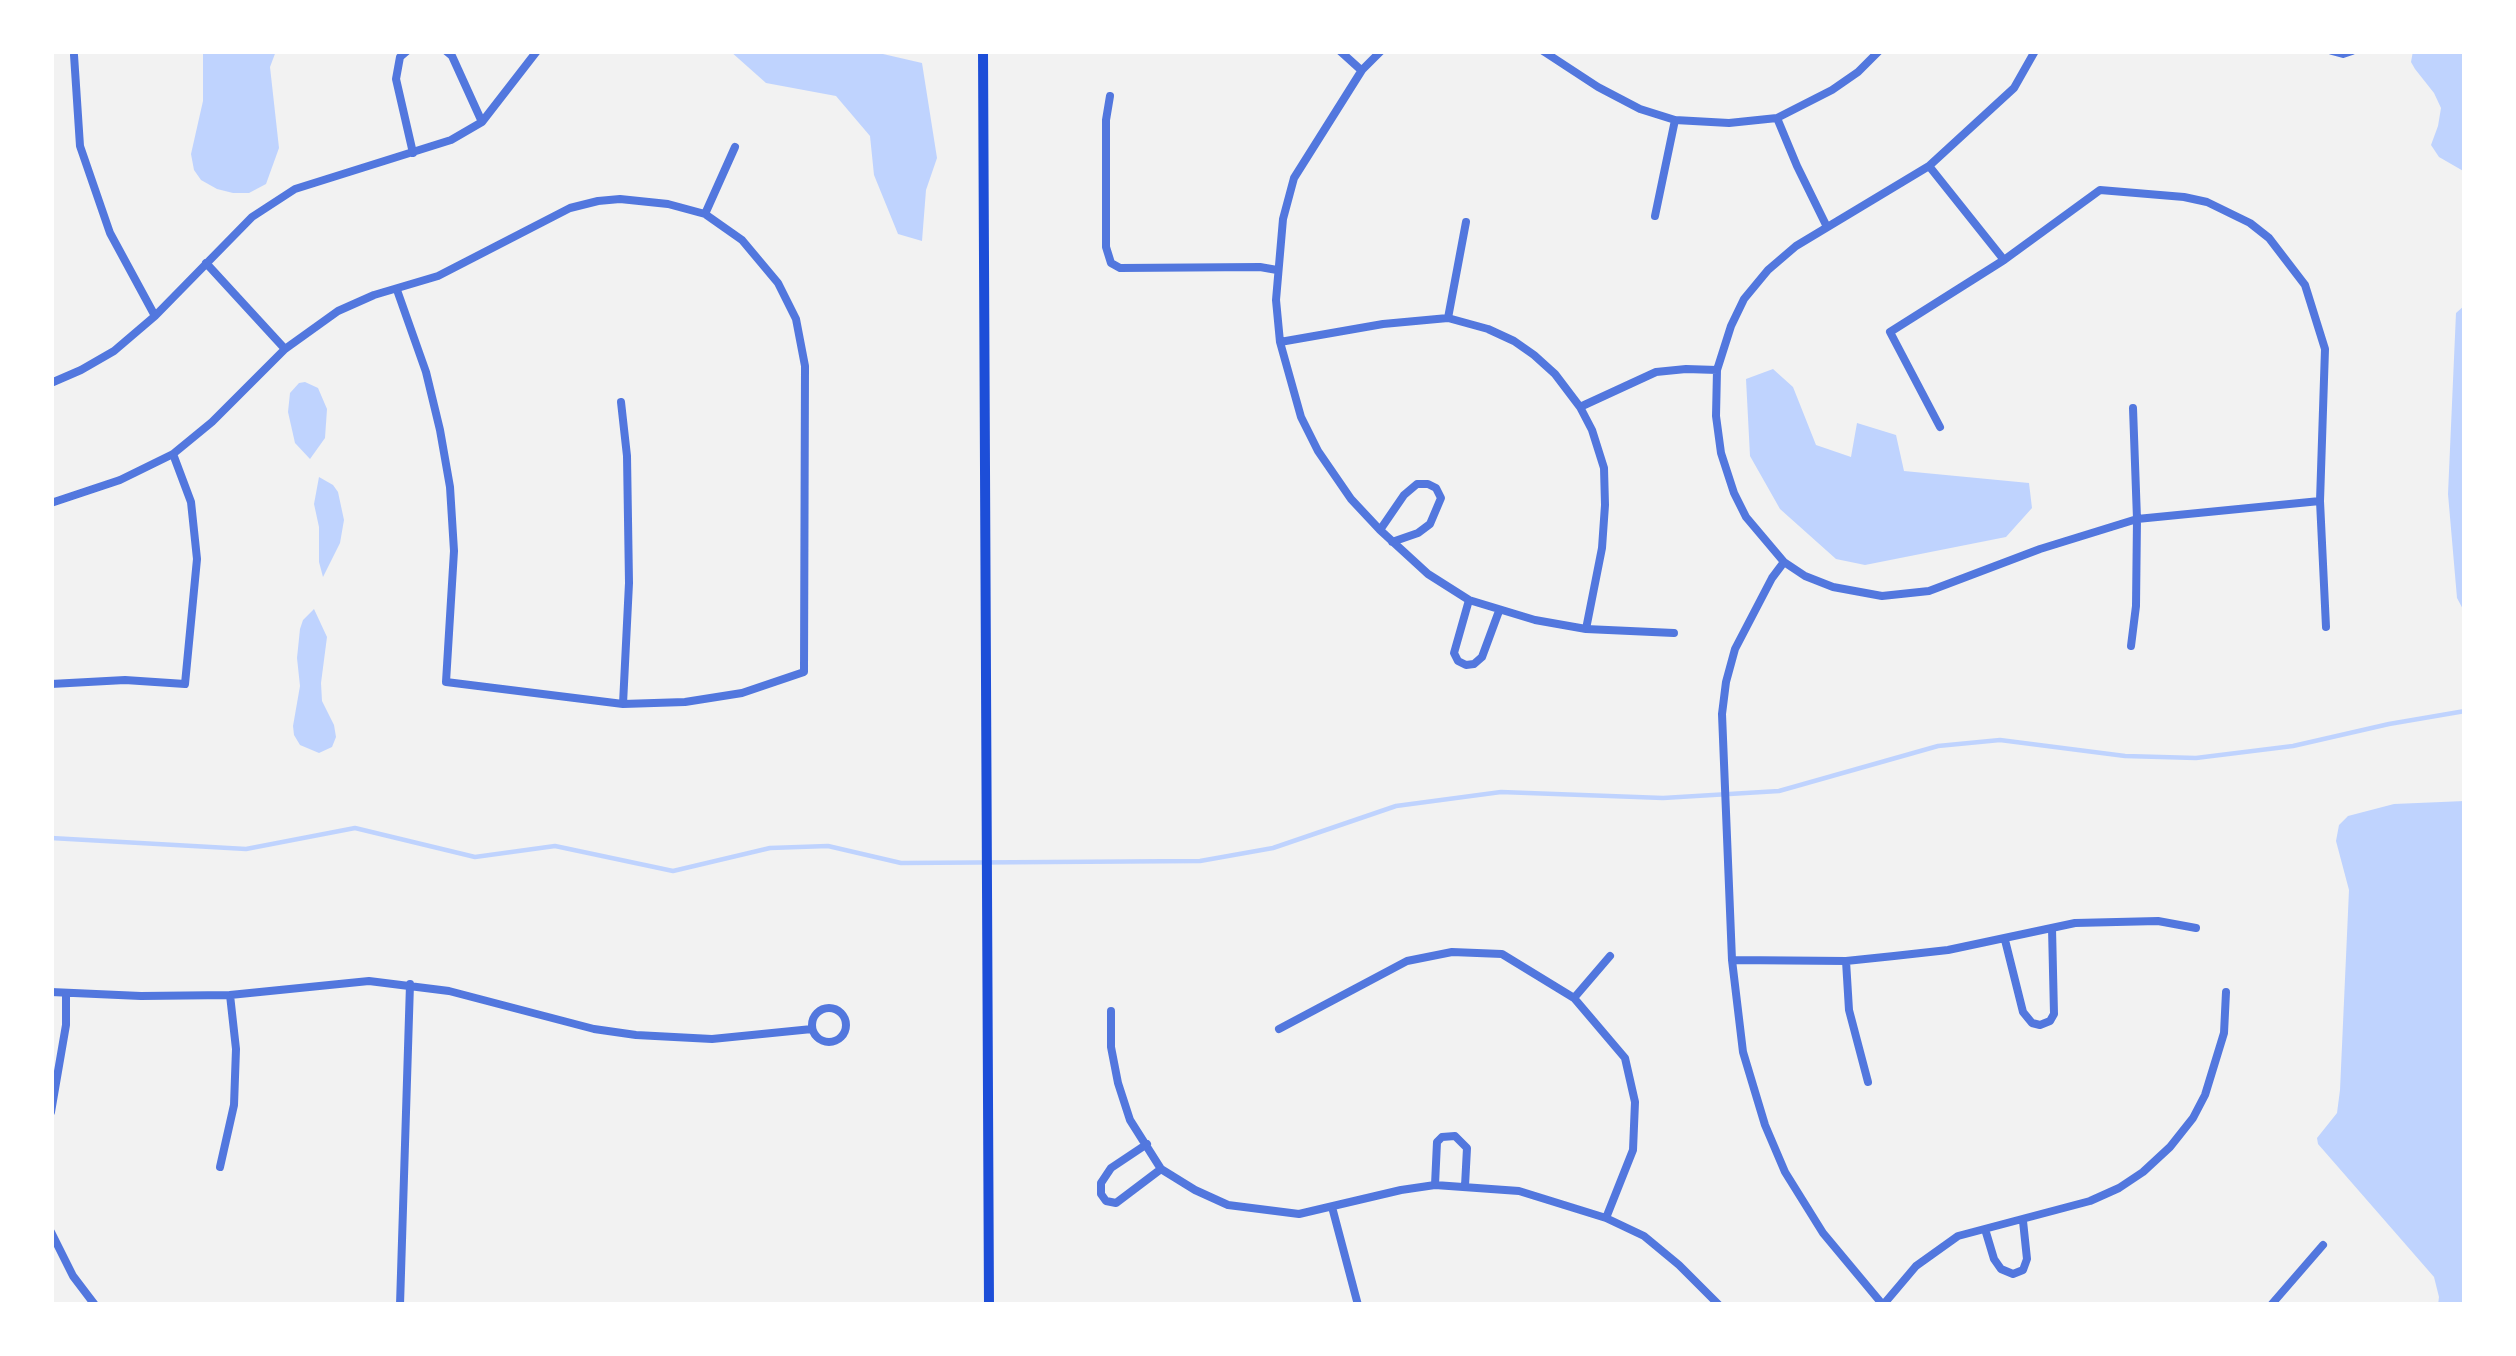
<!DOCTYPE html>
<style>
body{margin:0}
#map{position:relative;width:2516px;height:1356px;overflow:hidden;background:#f2f2f2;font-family:"Nunito Sans",sans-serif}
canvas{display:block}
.frame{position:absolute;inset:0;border:54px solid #fff;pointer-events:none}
</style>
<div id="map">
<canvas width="2516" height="1356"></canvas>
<div class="frame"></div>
</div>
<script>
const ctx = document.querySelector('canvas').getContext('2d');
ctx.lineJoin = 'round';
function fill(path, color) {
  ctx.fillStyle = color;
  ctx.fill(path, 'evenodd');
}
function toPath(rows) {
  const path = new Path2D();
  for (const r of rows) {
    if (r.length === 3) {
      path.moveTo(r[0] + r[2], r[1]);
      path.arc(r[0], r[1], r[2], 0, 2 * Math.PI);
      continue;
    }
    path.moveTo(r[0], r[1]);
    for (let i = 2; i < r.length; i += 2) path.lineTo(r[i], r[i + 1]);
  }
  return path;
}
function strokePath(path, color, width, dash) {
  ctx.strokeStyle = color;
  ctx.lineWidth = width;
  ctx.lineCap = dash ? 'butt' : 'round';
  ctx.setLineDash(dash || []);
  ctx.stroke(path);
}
fill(toPath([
 [203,51,276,51,270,67,279,148,266,184,249,193,233,193,217,189,201,180,194,170,191,154,203,101],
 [730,51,870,51,922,63,937,158,926,190,922,241,898,234,874,175,870,136,836,96,766,83],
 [2413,51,2465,51,2465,172,2439,157,2431,145,2438,126,2441,108,2434,93,2415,69,2411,62],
 [2465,305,2465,613,2457,598,2448,494,2456,313],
 [1773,369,1793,387,1816,445,1851,457,1857,423,1896,435,1904,471,2029,483,2032,508,2006,537,1865,565,1836,559,1780,509,1750,456,1746,379],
 [305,382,318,388,327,409,325,438,310,459,295,443,288,412,290,393,299,383],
 [319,477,333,485,338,492,344,520,340,543,323,577,319,562,319,527,314,504],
 [314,609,327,637,321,683,322,701,334,725,336,737,332,747,319,753,300,745,294,735,293,726,300,686,297,658,300,629,303,620],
 [2465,801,2465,1305,2438,1305,2439,1297,2434,1277,2318,1144,2317,1138,2337,1113,2340,1090,2349,890,2336,841,2339,825,2348,816,2394,804]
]), '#bfd3fe');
strokePath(toPath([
 [51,838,246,849,355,828,475,857,555,846,673,871,770,848,828,846,901,863,1200,861,1273,848,1396,806,1501,792,1663,798,1779,791,1938,746,2000,740,2125,756,2196,758,2293,746,2389,724,2465,711]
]), '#bfd3fe', 4.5);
strokePath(toPath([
 [407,51,400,57,396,79,413,153],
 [446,51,452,56,482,122],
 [1340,51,1361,70],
 [1381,51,1362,70,1294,178,1283,219,1276,300,1280,342,1301,417,1318,451,1351,499,1380,530,1428,574,1469,600,1535,620,1586,629,1674,633],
 [1543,51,1598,87,1640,109,1675,120,1729,123,1777,118,1832,90,1858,72,1879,51],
 [2035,51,2014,88,1929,166,1796,246,1768,270,1744,299,1731,326,1717,370,1716,416,1721,453,1734,493,1746,517,1784,562,1805,576,1833,587,1882,596,1929,591,2040,549,2137,519,2320,501],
 [2332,51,2343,54,2352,51],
 [74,55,80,146,110,233,155,316],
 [1110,96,1106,120,1106,247,1111,263,1120,268,1260,267,1277,270],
 [1777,118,1797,166,1827,227],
 [1929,166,2004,260],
 [705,214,735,147],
 [1655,216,1675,120],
 [206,263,285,349],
 [1448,318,1466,222],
 [1280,342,1383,324,1448,318,1488,329,1514,341,1534,355,1555,374,1580,407,1592,430,1604,468,1605,505,1602,548,1586,629],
 [51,383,81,370,114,351,155,316,252,217,295,189,451,140,482,122,537,51],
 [621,402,627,456,629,583,623,704],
 [1580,407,1656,372,1686,369,1717,370],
 [1940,427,1890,332,2004,260,2100,190,2184,197,2207,202,2250,223,2269,238,2305,285,2325,349,2320,501,2326,627],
 [51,503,120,480,173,454,212,422,285,349,338,311,374,295,438,276,570,208,598,201,620,199,668,204,705,214,742,240,778,283,796,319,805,366,804,672,742,693,685,702,623,704,446,682,454,551,450,487,440,430,426,372,397,290],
 [1380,530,1404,495,1417,484,1428,484,1436,488,1441,498,1430,524,1418,533,1392,542],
 [1784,562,1772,578,1735,649,1726,682,1722,714,1732,960,1743,1052,1765,1125,1785,1172,1823,1233,1883,1305,1916,1266,1958,1236,2090,1201,2119,1188,2143,1172,2170,1147,2193,1118,2205,1095,2224,1033,2226,992],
 [1469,600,1454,653,1458,661,1466,665,1474,664,1482,657,1499,611],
 [2131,646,2136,606,2137,519,2133,408],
 [51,684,125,680,185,684,197,559,191,502,173,454],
 [2005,940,2023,1012,2032,1023,2040,1025,2050,1021,2054,1014,2052,928],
 [1732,960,1846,961,1894,956,1948,950,2075,923,2158,921,2196,928],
 [1846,961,1849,1010,1868,1082],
 [51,992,141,996,230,995,369,981,449,991,594,1029,636,1035,712,1039,812,1029],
 [1574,998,1610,956],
 [829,1025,17],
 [1111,1011,1111,1047,1118,1083,1130,1120,1161,1169,1195,1190,1228,1205,1299,1214,1401,1190,1435,1185,1519,1191,1606,1218,1644,1236,1679,1265,1719,1305],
 [1279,1029,1407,961,1452,952,1502,954,1574,998,1625,1058,1635,1102,1633,1150,1606,1218],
 [51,1112,66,1025,66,994],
 [1147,1144,1111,1168,1101,1183,1101,1194,1106,1201,1116,1203,1161,1169],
 [220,1167,234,1105,236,1049,230,995],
 [1435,1185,1437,1142,1442,1137,1455,1136,1467,1148,1465,1186],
 [1332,1207,1358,1305],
 [1985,1229,1994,1259,2001,1269,2013,1274,2023,1270,2027,1259,2023,1221],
 [51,1232,73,1276,95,1305],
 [400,1305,410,984],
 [2271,1305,2323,1245]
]), '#5277de', 8);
strokePath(toPath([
 [983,51,989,1305]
]), '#1d4ed8', 10);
</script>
